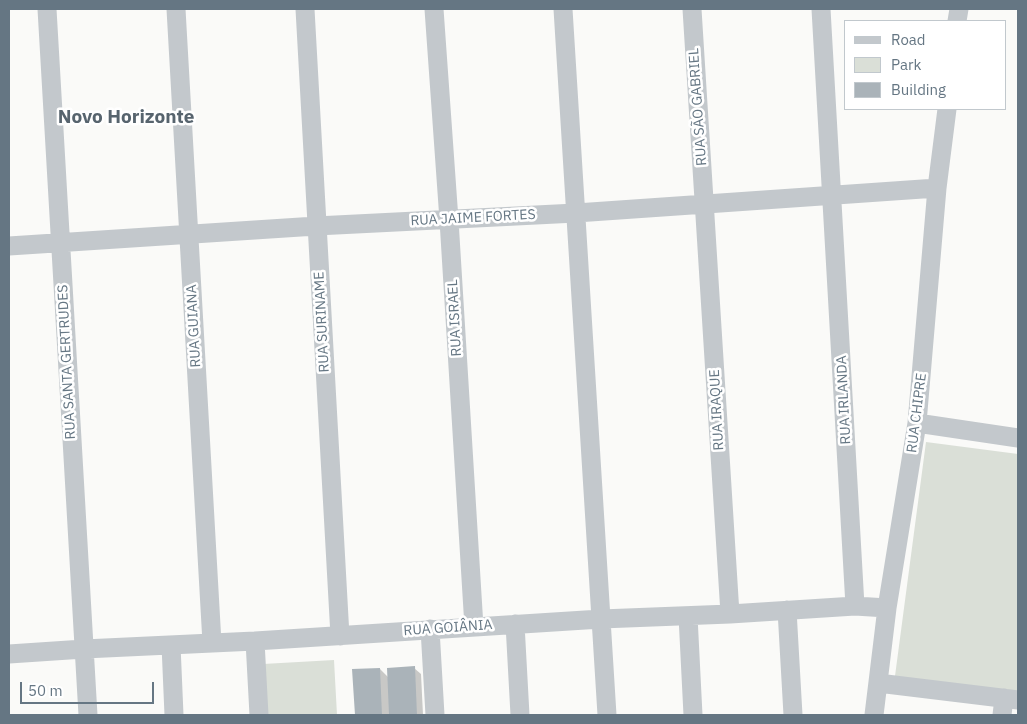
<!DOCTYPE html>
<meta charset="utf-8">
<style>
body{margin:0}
#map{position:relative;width:1027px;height:724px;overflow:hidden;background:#fafaf8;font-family:"IBM Plex Sans",sans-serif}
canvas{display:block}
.frame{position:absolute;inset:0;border:10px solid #657683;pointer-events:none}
.legend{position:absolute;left:844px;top:20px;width:162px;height:90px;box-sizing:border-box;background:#fff;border:1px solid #c1c8cd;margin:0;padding:6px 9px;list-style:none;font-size:15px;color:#657683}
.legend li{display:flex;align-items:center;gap:10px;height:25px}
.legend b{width:25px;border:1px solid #c1c8cd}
.scale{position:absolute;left:20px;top:682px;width:134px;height:22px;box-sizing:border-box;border:2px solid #657683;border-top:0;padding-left:6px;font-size:15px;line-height:18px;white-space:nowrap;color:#657683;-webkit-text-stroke:4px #fff;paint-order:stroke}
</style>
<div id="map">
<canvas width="1027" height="724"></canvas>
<div class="frame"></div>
<ul class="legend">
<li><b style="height:6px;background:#c3c8cc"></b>Road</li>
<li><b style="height:14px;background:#dadfd7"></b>Park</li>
<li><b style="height:14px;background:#aab3b9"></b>Building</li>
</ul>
<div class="scale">50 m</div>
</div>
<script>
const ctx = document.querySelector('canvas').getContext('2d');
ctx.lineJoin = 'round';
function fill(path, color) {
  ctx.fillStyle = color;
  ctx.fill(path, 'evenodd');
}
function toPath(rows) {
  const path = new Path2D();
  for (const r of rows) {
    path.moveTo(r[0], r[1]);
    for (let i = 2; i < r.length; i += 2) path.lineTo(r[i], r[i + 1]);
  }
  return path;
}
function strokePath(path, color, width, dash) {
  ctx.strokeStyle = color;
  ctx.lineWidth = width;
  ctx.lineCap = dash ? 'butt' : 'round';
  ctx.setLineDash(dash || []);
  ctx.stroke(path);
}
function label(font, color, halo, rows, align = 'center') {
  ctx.font = font + ' "IBM Plex Sans",sans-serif';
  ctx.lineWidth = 5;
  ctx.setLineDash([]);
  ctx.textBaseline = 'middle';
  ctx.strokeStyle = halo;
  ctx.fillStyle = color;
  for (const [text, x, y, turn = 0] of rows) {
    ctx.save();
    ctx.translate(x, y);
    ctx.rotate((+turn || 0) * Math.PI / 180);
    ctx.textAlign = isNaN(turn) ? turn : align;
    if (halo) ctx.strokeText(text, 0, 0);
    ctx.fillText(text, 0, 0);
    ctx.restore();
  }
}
fill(toPath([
 [926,442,1018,454,1018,692,895,676],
 [334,660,337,715,267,715,263,664]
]), '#dadfd7');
fill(toPath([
 [414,668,421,674,423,715,356,715,354,670,380,669,389,678]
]), '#0003');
fill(toPath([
 [415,666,417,715,389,715,387,668],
 [380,668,382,715,355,715,352,669]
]), '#aab3b9');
strokePath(toPath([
 [47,9,88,715],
 [176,9,212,643],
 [305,9,340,636],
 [434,9,449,220,474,627],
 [563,9,607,715],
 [692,9,730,614],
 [821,9,855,606],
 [957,21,959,9],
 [9,246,316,226,576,213,937,188],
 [917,423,1018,438],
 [787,610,793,715],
 [688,616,693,715],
 [515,624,520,715],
 [430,629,435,715],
 [255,641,259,715],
 [171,645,174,715],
 [9,654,84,649,255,641,601,619,730,614,855,606,887,608],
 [878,683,1018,700],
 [874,715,887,608,917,423,937,188,947,109],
 [1002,715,1004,698]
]), '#c3c8cc', 19);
label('14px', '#657683', '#fff', [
 ["RUA SÃO GABRIEL",698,107,-94],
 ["RUA JAIME FORTES",473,218,-3],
 ["RUA ISRAEL",455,318,-93],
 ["RUA SURINAME",322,322,-93],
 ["RUA GUIANA",194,326,-93],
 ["RUA SANTA GERTRUDES",67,362,-93],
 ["RUA IRLANDA",844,400,-93],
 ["RUA IRAQUE",717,410,-93],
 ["RUA CHIPRE",917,413,-83],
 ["RUA GOIÂNIA",448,628,-4]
]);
label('bold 19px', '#57646e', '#fff', [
 ["Novo Horizonte",126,118]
]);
</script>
